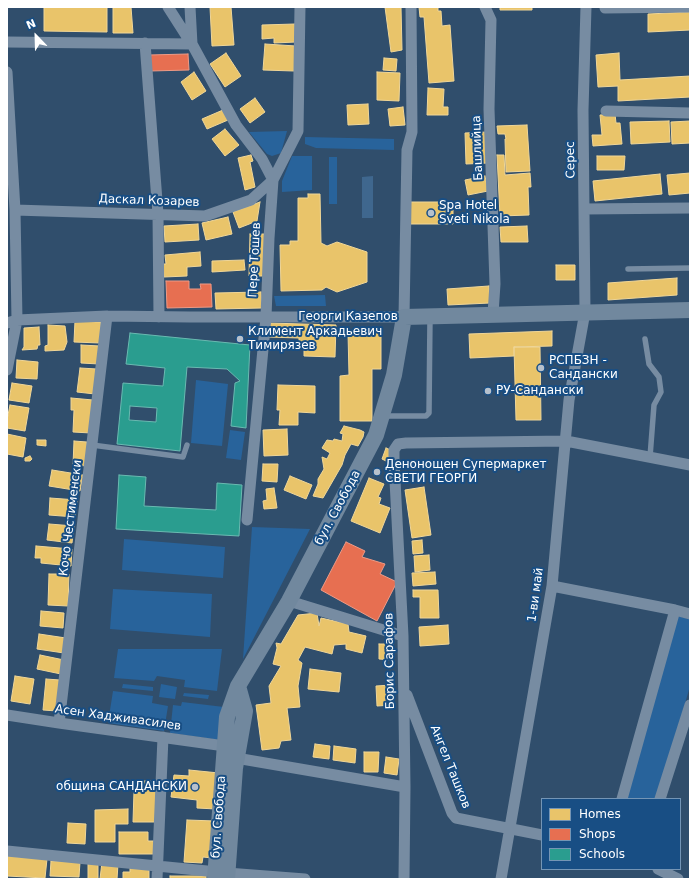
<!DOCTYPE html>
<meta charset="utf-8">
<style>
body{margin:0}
#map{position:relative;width:697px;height:886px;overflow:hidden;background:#304e6c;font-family:"DejaVu Sans",sans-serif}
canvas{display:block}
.frame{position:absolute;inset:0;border:8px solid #fff;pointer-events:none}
.legend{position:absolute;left:541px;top:798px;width:140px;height:72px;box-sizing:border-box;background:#184e84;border:1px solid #7495b5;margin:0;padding:5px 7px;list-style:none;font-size:12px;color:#fff}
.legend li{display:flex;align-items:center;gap:8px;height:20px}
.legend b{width:20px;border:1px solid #7495b5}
.north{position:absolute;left:16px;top:16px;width:40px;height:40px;-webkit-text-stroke:3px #184e84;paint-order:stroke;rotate:337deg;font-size:11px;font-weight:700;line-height:16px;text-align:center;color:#fff}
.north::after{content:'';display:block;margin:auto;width:14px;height:18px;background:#fff;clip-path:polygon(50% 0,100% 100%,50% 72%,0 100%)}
</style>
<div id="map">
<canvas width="697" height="886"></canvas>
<div class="frame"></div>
<ul class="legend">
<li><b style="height:11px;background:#e9c46a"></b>Homes</li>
<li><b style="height:11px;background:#e76f51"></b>Shops</li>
<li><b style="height:11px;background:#2a9d8f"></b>Schools</li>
</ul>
<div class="north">N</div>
</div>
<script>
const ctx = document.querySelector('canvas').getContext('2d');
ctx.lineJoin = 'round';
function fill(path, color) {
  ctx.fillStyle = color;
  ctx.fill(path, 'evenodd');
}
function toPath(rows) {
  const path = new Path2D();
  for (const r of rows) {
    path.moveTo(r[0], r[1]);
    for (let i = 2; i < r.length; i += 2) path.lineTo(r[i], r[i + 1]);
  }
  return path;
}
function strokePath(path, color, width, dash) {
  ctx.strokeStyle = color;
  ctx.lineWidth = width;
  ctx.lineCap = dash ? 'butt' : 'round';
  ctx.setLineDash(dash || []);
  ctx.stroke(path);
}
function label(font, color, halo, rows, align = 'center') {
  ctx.font = font + ' "DejaVu Sans",sans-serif';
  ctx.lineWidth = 4;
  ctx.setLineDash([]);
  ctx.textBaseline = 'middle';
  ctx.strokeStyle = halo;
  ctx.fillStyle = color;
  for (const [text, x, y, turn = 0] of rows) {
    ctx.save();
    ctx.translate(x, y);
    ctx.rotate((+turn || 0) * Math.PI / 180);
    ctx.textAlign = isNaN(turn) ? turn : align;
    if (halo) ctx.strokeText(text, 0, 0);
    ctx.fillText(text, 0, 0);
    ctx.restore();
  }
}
fill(toPath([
 [287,131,281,153,272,156,267,154,249,132],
 [305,137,394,139,394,150,316,148,305,144],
 [292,156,312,156,312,190,282,192,282,181],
 [337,157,337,204,329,204,329,157],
 [325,295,326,306,276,306,274,296],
 [196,380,228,384,222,446,191,443],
 [230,430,245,432,241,460,226,458],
 [252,527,310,529,243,659],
 [124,539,225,547,223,578,122,570],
 [113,589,212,594,210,637,110,629],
 [677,616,690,619,690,686,658,799,625,799],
 [118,649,222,649,217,691,184,687,185,680,157,676,154,681,114,678],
 [123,684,153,687,153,691,122,688],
 [161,684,177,687,175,699,159,697],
 [113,691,153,696,152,703,168,706,164,731,108,723],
 [184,693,209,695,208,699,183,696],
 [182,702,224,707,220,740,170,733,173,705,181,706]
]), '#28639b');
fill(toPath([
 [373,176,373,218,362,218,362,177]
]), '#3f678e');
const homes = toPath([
 [44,7,107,7,107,32,44,31,44,7],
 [113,7,131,7,133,33,113,33,113,7],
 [210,7,231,7,234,45,212,46,210,7],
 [385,7,401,7,402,50,391,52,385,7],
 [419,7,438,7,438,11,441,11,442,26,450,25,454,81,429,83,424,17,420,17,419,7],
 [500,7,532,7,532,10,500,10,500,7],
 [690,12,690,30,648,32,648,14,690,12],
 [295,24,296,42,274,43,274,38,262,39,262,25,295,24],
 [265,44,296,46,294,71,263,70,265,44],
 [226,53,241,76,225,87,210,64,226,53],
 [619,53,620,80,690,76,690,97,618,101,618,86,598,87,596,55,619,53],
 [384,58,397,59,396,71,383,70,384,58],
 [194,72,206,91,192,100,181,82,194,72],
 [377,72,400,73,399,101,377,100,377,72],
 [428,88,444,89,443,107,448,107,448,115,427,115,428,88],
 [255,98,265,112,250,123,240,109,255,98],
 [368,104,369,124,348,125,347,105,368,104],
 [403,107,405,125,390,126,388,109,403,107],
 [223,110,228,120,207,129,202,119,223,110],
 [615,114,616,123,620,123,622,144,593,146,592,135,602,135,600,115,615,114],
 [669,121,670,142,631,144,630,122,669,121],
 [690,121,690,143,672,144,671,122,690,121],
 [527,125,530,171,506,172,505,139,506,139,505,134,498,134,497,126,527,125],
 [225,129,239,145,225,156,212,139,225,129],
 [487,132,488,163,466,164,465,133,487,132],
 [251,155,253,161,250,162,255,187,245,190,238,158,251,155],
 [497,155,504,155,505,175,530,173,531,187,528,187,529,215,500,216,497,155],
 [597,156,625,156,624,170,597,170,597,156],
 [690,173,690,193,669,195,667,175,690,173],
 [660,174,662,194,595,201,593,181,660,174],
 [485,176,488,191,468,195,465,180,485,176],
 [308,194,320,194,321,243,327,246,337,242,367,252,367,282,337,292,326,287,322,290,281,291,280,245,290,245,290,241,298,241,298,198,308,198,308,194],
 [260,202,257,221,239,228,233,212,260,202],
 [409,202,453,202,453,224,409,224,409,202],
 [228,217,232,234,206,240,202,223,228,217],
 [198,224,199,240,165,242,164,226,198,224],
 [527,226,528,242,501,242,500,227,527,226],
 [250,234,267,234,265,276,249,276,250,234],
 [200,252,201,266,187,267,187,276,164,277,163,264,166,264,165,255,200,252],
 [244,260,245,270,212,272,212,261,244,260],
 [556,265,575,265,575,280,556,280,556,265],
 [677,278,677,295,608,300,608,283,677,278],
 [489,286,490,303,448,305,447,289,489,286],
 [261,292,262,308,216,309,215,293,261,292],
 [75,321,101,322,100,343,74,342,75,321],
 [269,323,336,325,335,357,304,356,304,343,299,343,299,338,269,337,269,323],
 [48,325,65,326,67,342,64,350,45,351,45,346,48,345,48,325],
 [39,327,40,345,38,345,37,349,22,350,24,347,24,328,39,327],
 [552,331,552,346,514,347,514,356,470,358,469,334,552,331],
 [381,332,381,369,372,369,372,421,340,421,340,376,349,375,348,333,381,332],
 [81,345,100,346,99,364,81,363,81,345],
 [514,347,540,347,541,420,516,420,514,347],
 [17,360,38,362,37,379,16,378,17,360],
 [80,368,97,369,95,394,77,392,80,368],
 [12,383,32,386,29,403,9,400,12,383],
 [278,385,315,386,315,413,298,412,298,425,279,425,280,410,277,410,278,385],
 [71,398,93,400,91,433,73,432,74,410,71,410,71,398],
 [10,405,29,408,25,431,7,428,7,420,10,405],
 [344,426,360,430,364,432,363,437,358,446,351,444,345,455,342,465,323,498,313,496,318,484,318,479,324,469,322,457,327,459,330,453,322,448,327,440,333,441,334,439,342,441,343,434,340,433,344,426],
 [287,429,288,455,264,456,263,430,287,429],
 [7,434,26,438,23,457,7,454,7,434],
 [37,440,46,440,46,446,37,445,37,440],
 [74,441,87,442,87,466,73,465,74,441],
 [386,448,393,451,388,462,382,459,386,448],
 [30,456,32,459,30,461,25,461,25,458,30,456],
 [263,464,278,464,277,482,262,481,263,464],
 [52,470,83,475,80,491,49,486,52,470],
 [290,476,312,485,306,499,284,490,290,476],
 [369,478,384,484,378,497,381,498,379,504,390,508,380,533,351,521,369,478],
 [424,487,431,535,412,538,405,490,424,487],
 [274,488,277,508,264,509,263,501,267,500,266,489,274,488],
 [50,498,77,500,75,517,49,515,50,498],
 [49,524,74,526,72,543,47,540,49,524],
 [422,540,423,553,413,554,412,541,422,540],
 [36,546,72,549,71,566,41,563,41,558,35,558,36,546],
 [429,555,430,570,415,572,414,556,429,555],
 [435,572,436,584,413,586,412,573,435,572],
 [49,574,69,574,68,606,48,605,49,574],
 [413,590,438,590,439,618,420,618,420,597,413,597,413,590],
 [41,611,64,613,63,628,40,626,41,611],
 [317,613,319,626,321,618,348,624,349,632,366,636,362,653,346,649,346,644,334,645,332,654,305,647,298,660,302,663,298,686,300,707,287,708,291,740,281,741,279,748,262,750,256,705,271,703,269,686,281,666,273,664,277,648,276,643,281,644,298,615,317,613],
 [448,625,449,644,420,646,419,627,448,625],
 [39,634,66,638,64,653,37,649,39,634],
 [379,644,393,644,393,660,379,659,379,644],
 [40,655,64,660,61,674,37,669,40,655],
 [310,669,341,673,339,692,308,689,310,669],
 [15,676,34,679,30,704,11,701,15,676],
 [46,679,60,680,57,711,43,710,46,679],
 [392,685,393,705,377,706,376,686,392,685],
 [315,744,330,746,329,759,313,757,315,744],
 [334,746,356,749,355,763,333,760,334,746],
 [364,752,379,752,378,772,364,772,364,752],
 [386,757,399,759,397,775,384,773,386,757],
 [189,770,219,773,216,809,197,808,197,800,171,797,174,775,189,776,189,770],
 [137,781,151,781,151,786,157,786,156,822,133,822,134,791,136,791,137,781],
 [128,809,128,824,115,824,115,842,95,842,95,810,128,809],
 [187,820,215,821,212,858,203,857,202,863,184,862,187,820],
 [68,823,86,824,85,844,67,843,68,823],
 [119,832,148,832,148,841,154,841,154,854,119,854,119,832],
 [7,856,47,859,45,878,7,876,7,856],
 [51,861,80,862,79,877,50,876,51,861],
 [88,862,98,862,98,879,88,879,88,862],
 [102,862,118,864,117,879,100,879,102,862],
 [130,867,149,867,149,879,123,879,123,872,130,872,130,867],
 [170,876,206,876,206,879,170,879,170,876]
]);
fill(homes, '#e9c46a');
strokePath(homes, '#f0d697', 1);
const shops = toPath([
 [188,54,189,70,150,71,149,55,188,54],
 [166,281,189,281,189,289,201,289,200,284,211,284,212,307,167,308,166,281],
 [346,542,365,551,362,557,385,564,380,574,397,582,377,621,321,590,346,542]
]);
fill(shops, '#e76f51');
strokePath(shops, '#ee9a85', 1);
const schools = toPath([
 [130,333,250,345,246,428,231,426,235,383,240,381,227,369,187,367,180,451,117,444,123,383,163,386,165,368,126,364,130,333],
 [130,406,157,408,156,422,129,420,130,406],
 [119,475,146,477,144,506,216,510,217,483,242,485,239,536,116,529,119,475]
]);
fill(schools, '#2a9d8f');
strokePath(schools, '#6abab1', 1);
strokePath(toPath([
 [628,269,690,268],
 [645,339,649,364,659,377,661,392,654,405,650,457],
 [384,416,426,416,429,413,430,318],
 [92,445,183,457,187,445]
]), '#778ca2', 5.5);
strokePath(toPath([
 [168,7,191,43],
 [190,7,192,44,236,125,262,159,273,180],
 [485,7,491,20,489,109,495,284,493,314],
 [605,8,690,7],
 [7,42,192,44],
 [145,43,158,214,159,317],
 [7,72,15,210,17,320,7,370],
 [606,111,690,113],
 [584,209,690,208],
 [15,210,205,216,251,200,273,180],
 [7,323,17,320,107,316,190,317,404,317,407,150,412,132,411,7],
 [247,520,266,317,269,238,273,180,298,131,300,7],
 [552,586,675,610,690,614],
 [289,601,403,636],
 [407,695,452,813,456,818,542,835],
 [7,715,59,723,225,746,236,758,405,787],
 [59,723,107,316],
 [622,799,675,610],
 [660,799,690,705],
 [7,851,227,873,305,879],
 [658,869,678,879],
 [157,879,163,737],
 [404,879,405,787,403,636,394,461,394,450,398,444,406,443,566,441,690,465],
 [501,879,552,586,569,400,585,312,583,110,586,7]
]), '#778ca2', 11);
strokePath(toPath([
 [215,879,227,717,238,686,289,601,376,435,394,375,404,317,690,310],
 [227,879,235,768,245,711,238,686]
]), '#71889e', 16);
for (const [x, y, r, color] of [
 [431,213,4,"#b7c1cc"],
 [240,339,4,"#b7c1cc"],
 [541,368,4,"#b7c1cc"],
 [488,391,4,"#b7c1cc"],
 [377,472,4,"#b7c1cc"],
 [195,787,4,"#b7c1cc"]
]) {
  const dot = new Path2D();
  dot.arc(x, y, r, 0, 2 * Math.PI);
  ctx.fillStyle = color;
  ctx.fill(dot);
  strokePath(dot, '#184e84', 1.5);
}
label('12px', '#fff', '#184e84', [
 ["Башлийца",478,148,-92],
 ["Серес",571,160,-91],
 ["Даскал Козарев",149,201,2],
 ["Пере Тошев",255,260,-87],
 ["Георги Казепов",348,317],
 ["бул. Свобода",338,508,-62],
 ["Кочо Честименски",71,518,-83],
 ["1-ви май",536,595,-82],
 ["Борис Сарафов",390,661,-91],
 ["Асен Хадживасилев",118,718,8],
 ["Ангел Ташков",450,767,68],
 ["бул. Свобода",219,817,-86]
]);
label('12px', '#fff', '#184e84', [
 ["Spa Hotel",439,206],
 ["Sveti Nikola",439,220],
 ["Климент Аркадьевич",248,332],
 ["Тимирязев",248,346],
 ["РСПБЗН -",549,361],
 ["Сандански",549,375],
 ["РУ-Сандански",496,391],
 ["Денонощен Супермаркет",385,465],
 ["СВЕТИ ГЕОРГИ",385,479],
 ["община САНДАНСКИ",187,787,"right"]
], 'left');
</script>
